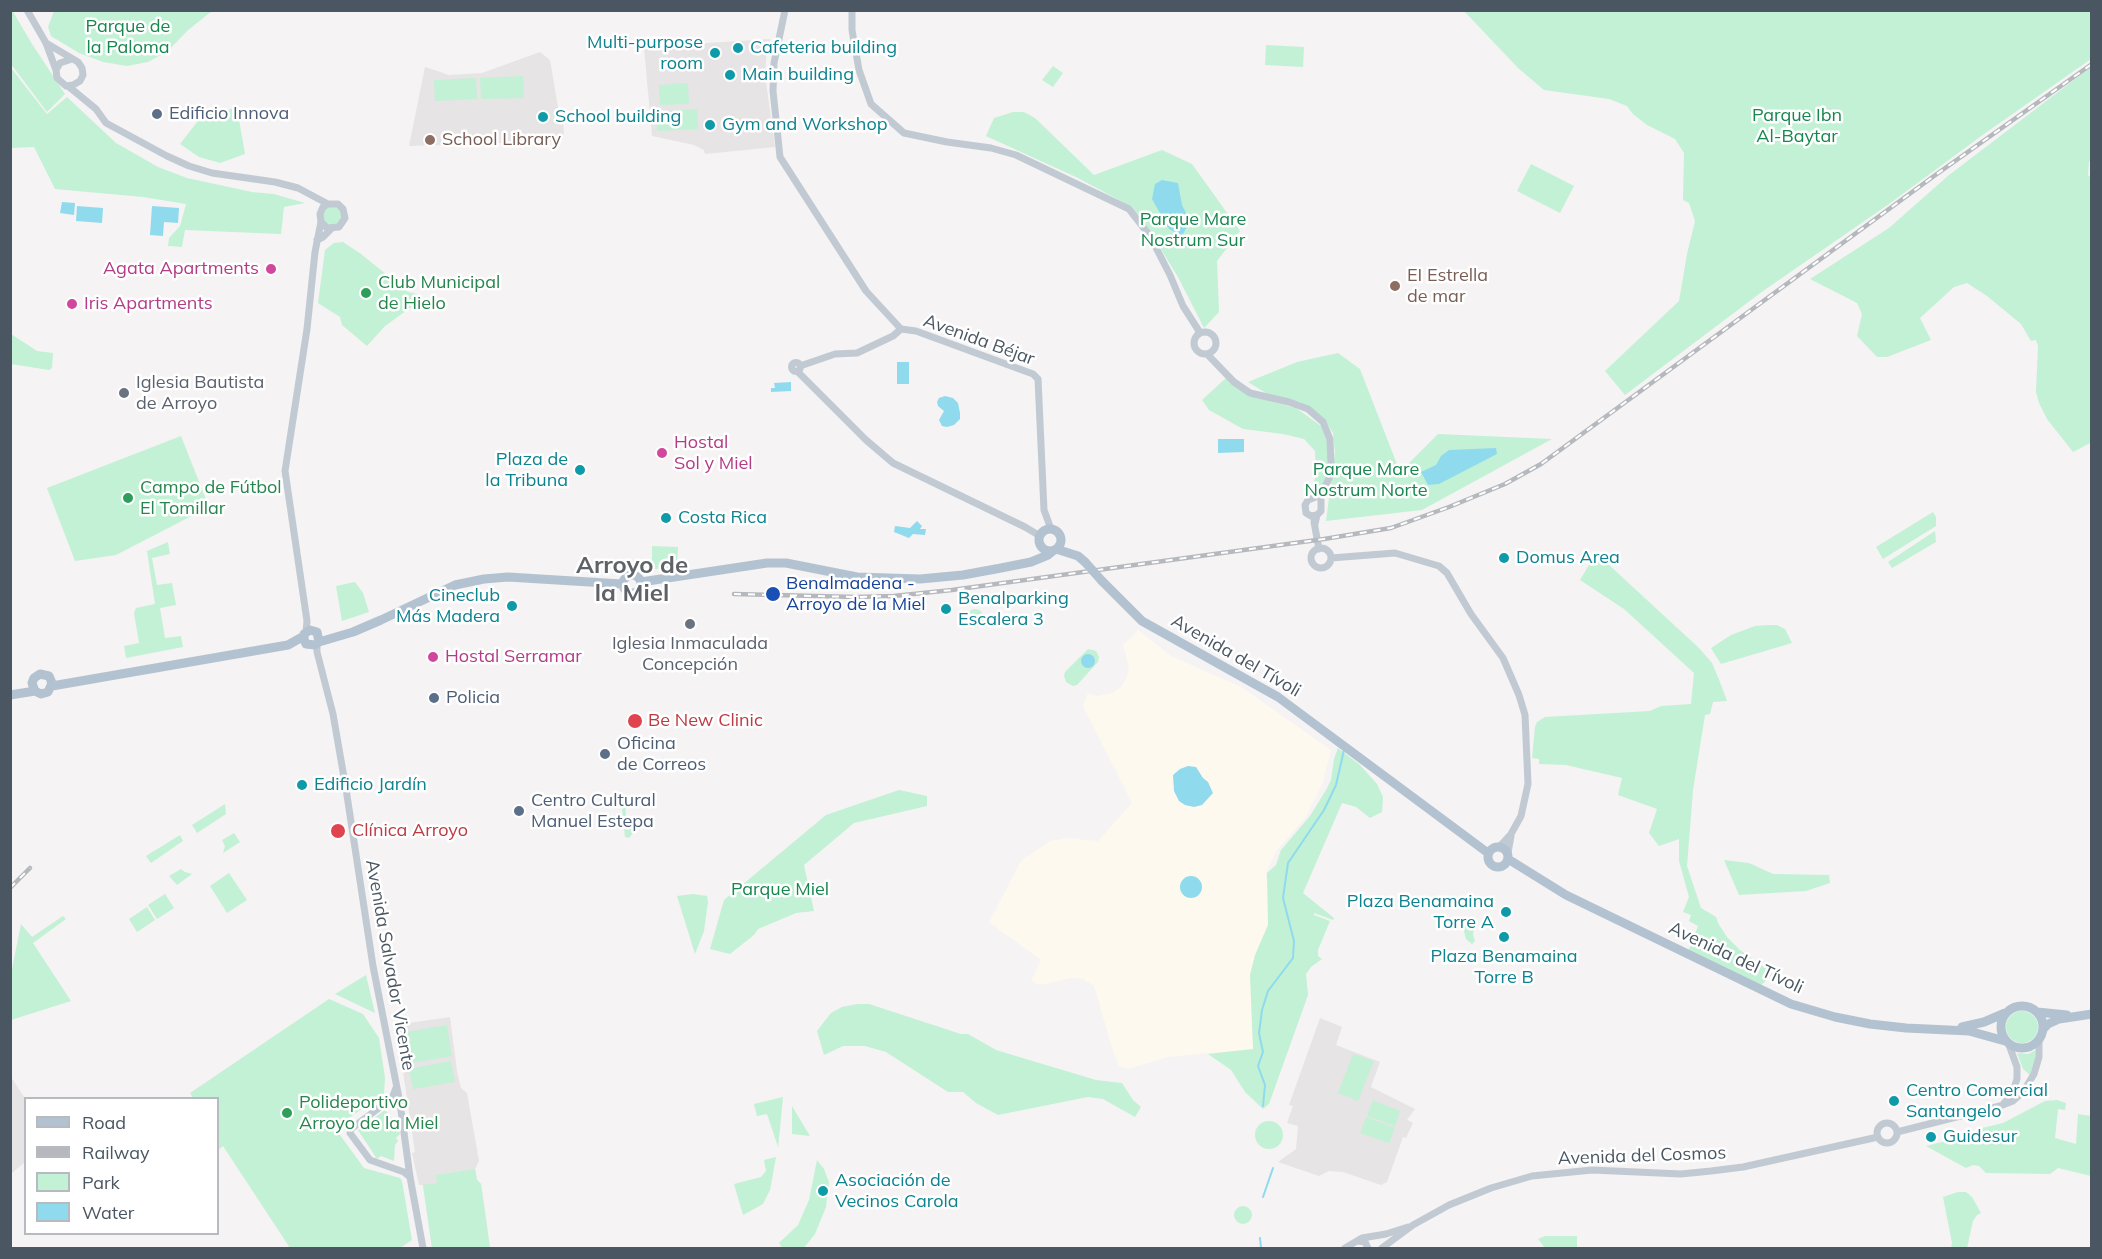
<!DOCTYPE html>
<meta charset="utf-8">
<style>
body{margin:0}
#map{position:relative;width:2102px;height:1259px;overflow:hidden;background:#f5f3f3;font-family:Mulish,sans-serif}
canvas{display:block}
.frame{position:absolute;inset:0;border:12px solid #4a5661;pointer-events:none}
.legend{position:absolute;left:24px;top:1097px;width:195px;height:138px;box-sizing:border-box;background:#fff;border:2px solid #b7bbc0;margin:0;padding:8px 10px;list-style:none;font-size:18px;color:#4a5661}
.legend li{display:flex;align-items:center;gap:12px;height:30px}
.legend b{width:30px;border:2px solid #b7bbc0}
</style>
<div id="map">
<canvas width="2102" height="1259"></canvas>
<div class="frame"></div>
<ul class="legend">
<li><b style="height:8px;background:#b3c2d1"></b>Road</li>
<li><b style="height:8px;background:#b5b8bd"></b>Railway</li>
<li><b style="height:16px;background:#c3f1d5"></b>Park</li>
<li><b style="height:16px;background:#90daee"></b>Water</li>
</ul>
</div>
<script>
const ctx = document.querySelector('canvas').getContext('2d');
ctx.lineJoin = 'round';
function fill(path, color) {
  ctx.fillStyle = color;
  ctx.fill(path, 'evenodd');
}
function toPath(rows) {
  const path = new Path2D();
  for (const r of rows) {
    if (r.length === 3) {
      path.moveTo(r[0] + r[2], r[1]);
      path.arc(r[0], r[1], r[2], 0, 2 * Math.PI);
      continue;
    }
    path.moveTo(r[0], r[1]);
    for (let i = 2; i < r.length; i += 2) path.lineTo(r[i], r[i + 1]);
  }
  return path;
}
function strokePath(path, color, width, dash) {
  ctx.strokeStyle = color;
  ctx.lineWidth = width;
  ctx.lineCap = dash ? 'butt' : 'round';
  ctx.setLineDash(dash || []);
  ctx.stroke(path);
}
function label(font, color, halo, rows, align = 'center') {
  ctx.font = font + ' Mulish,sans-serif';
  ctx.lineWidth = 5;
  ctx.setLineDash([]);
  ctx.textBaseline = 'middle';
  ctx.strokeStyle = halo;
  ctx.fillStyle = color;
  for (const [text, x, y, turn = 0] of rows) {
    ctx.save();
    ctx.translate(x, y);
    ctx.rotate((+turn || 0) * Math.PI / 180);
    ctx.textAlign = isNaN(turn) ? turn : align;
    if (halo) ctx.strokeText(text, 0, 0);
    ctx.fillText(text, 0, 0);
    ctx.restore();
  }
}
fill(toPath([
 [1138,630,1171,656,1241,687,1331,750,1322,785,1306,817,1277,850,1266,873,1268,904,1279,941,1255,955,1250,975,1253,1049,1168,1057,1128,1069,1119,1066,1113,1051,1094,986,1083,979,1072,978,1039,985,1031,981,1041,960,989,922,1021,861,1050,841,1066,838,1098,841,1132,803,1083,706,1088,693,1097,696,1112,693,1121,687,1127,677,1129,667,1123,645]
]), '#fdf9ef');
fill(toPath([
 [770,39,766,59,765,80,764,80,766,82,775,147,705,154,704,150,694,145,652,136,644,47],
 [540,52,550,60,560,119,563,121,564,135,560,141,409,146,425,67,449,75,482,73],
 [450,1017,457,1071,461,1088,467,1093,479,1161,475,1169,477,1180,481,1184,490,1248,432,1248,423,1185,419,1185,412,1153,415,1152,396,1025],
 [1320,1018,1342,1027,1336,1045,1380,1062,1371,1087,1415,1109,1407,1120,1413,1123,1406,1138,1403,1137,1387,1182,1381,1185,1343,1172,1329,1171,1319,1176,1278,1162,1296,1149,1298,1126,1287,1123,1293,1106,1289,1105],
 [11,1077,26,1100,25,1162,11,1174]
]), '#e6e4e5');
fill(toPath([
 [12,10,32,44,65,94,47,112,11,64],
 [54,11,54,10,212,11,187,31,168,51,148,62,127,66,103,62,79,53,51,36,48,27],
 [1464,11,2089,11,2092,16,2091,59,1984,134,1889,204,1763,291,1625,395,1605,371,1679,301,1687,254,1695,221,1689,203,1683,200,1684,153,1675,139,1647,125,1633,114,1627,106,1609,99,1544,90,1518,68],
 [1266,45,1304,47,1303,67,1265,65],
 [1053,66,1063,73,1053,87,1042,80],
 [2091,67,2092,158,2089,162,2088,175,2092,179,2092,442,2073,452,2047,419,2039,403,2036,392,2038,346,2036,340,2031,341,2021,324,1987,296,1967,283,1954,287,1920,318,1931,340,1887,357,1877,357,1857,336,1862,314,1857,303,1810,279,1889,228,1949,175],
 [11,68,47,114,67,97,116,143,158,167,187,178,252,192,274,194,305,203,284,207,281,234,185,230,182,247,168,246,169,238,180,226,186,204,143,197,55,189,34,147,11,148],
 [523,76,524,98,481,99,480,78],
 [476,78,477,99,435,101,434,80],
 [688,83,689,104,660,105,659,85],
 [237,108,245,154,220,163,199,157,180,144,201,117,214,112],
 [697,109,698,129,657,131,656,112],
 [1013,112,1024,112,1035,118,1094,175,1162,150,1192,164,1240,231,1217,261,1219,312,1204,328,1178,277,1143,220,1132,207,1078,178,986,136,994,118],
 [1531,164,1574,186,1560,213,1517,191],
 [332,216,10],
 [343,242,361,254,408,292,417,294,414,305,385,326,367,346,342,325,340,317,318,303,325,250,334,243],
 [11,334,37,351,53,353,52,368,49,370,11,364],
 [1338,353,1360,369,1400,472,1438,434,1552,439,1422,510,1326,521,1335,452,1333,433,1325,420,1300,402,1269,395,1248,382,1297,362],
 [1226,378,1248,395,1296,408,1321,426,1329,439,1327,476,1320,492,1310,493,1316,475,1315,451,1304,439,1283,434,1243,429,1209,410,1202,400],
 [181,436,209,507,116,555,75,561,47,488],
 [1933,512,1936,517,1936,526,1883,559,1876,547],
 [1935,531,1936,542,1892,568,1888,562],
 [168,542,170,554,152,558,157,585,172,583,176,605,160,608,165,638,181,636,183,647,126,658,124,646,139,643,134,613,136,608,155,604,147,551],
 [652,546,678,547,677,569,652,569],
 [1596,553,1699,648,1712,663,1720,682,1727,701,1713,702,1710,714,1705,715,1693,790,1687,866,1701,908,1716,917,1718,923,1727,937,1740,950,1771,972,1772,975,1760,986,1688,952,1698,926,1689,921,1691,915,1683,912,1689,897,1679,861,1679,839,1659,846,1649,833,1657,809,1618,795,1622,778,1566,765,1539,764,1539,759,1532,758,1535,727,1537,722,1545,717,1650,711,1661,706,1691,704,1694,673,1624,609,1580,580],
 [355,582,363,593,369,612,342,621,336,586],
 [975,618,9],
 [1769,625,1777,625,1785,629,1792,643,1721,664,1711,648,1731,635,1755,626],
 [1088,649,1096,651,1099,657,1098,662,1077,685,1073,686,1066,682,1064,676,1065,672],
 [1338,748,1360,765,1377,784,1383,797,1382,812,1370,818,1356,807,1342,803,1303,893,1334,918,1333,920,1314,913,1314,915,1330,921,1318,950,1318,956,1322,959,1311,967,1306,974,1308,995,1269,1104,1263,1109,1245,1092,1231,1070,1208,1054,1253,1049,1250,975,1255,955,1268,925,1267,873,1276,865,1281,850,1310,816,1326,790,1331,780,1334,759],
 [899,790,927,796,927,806,854,823,804,865,814,911,796,913,758,929,754,935,730,954,710,949,724,900,826,815],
 [621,800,625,803,626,817,638,827,629,838,625,837],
 [225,804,226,814,197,833,192,825],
 [234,833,240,842,223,853,225,846,222,840],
 [180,835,183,841,151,863,146,856],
 [1724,860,1749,863,1773,874,1829,875,1830,883,1806,891,1739,895],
 [181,869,185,872,192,874,177,885,169,876],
 [229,873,247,900,227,913,210,886],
 [165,894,174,908,157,919,148,905],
 [693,894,707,896,708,902,704,931,695,954,677,896],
 [147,907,155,920,137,932,129,919],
 [63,916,66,919,33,943,71,1001,11,1020,11,974,21,924,32,937],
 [1464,920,1470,921,1474,928,1473,935,1475,941,1472,944,1466,939,1463,927],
 [366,975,375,1013,335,994],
 [329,999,363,1014,379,1038,385,1078,384,1093,335,1128,364,1168,400,1178,402,1181,412,1240,400,1248,290,1248,223,1146,218,1150,218,1139,220,1142,218,1138,218,1098,193,1098,190,1093],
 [857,1004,869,1004,961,1034,968,1034,996,1050,1096,1080,1122,1083,1133,1100,1141,1107,1135,1117,1103,1099,1088,1097,998,1115,976,1103,963,1092,948,1092,886,1052,865,1046,843,1046,824,1055,817,1031,831,1013,842,1007],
 [2022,1027,16],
 [447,1025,452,1056,406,1064,401,1033],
 [2036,1050,2035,1060,2030,1075,2023,1069,2017,1053,2028,1054],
 [1353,1054,1374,1061,1358,1101,1338,1093],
 [451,1061,455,1082,413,1089,409,1069],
 [783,1097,780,1129,778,1147,767,1114,757,1116,754,1104],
 [1373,1100,1400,1111,1395,1126,1367,1116],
 [2057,1100,2066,1103,2065,1110,2058,1109,2055,1138,2076,1144,2078,1114,2091,1116,2091,1176,2058,1168,2050,1174,1986,1173,1979,1166,1973,1165,1966,1168,1926,1146,1976,1134,1982,1128,2003,1123,2045,1101],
 [792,1106,810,1136,792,1134],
 [385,1110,399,1127,400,1134,396,1138,398,1141,395,1145,394,1161,381,1156,377,1159,358,1130],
 [1366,1117,1395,1128,1389,1143,1360,1133],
 [1269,1135,14],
 [776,1157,770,1190,763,1204,743,1215,734,1184,761,1177,766,1171,764,1160],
 [817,1160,824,1169,829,1182,826,1207,815,1234,804,1248,782,1248,779,1243,798,1225,809,1200],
 [475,1169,477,1180,481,1184,490,1248,432,1248,423,1185,437,1183,436,1175],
 [1958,1192,1966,1192,1972,1197,1981,1213,1977,1215,1973,1221,1967,1248,1951,1248,1952,1243,1943,1197],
 [1243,1215,9],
 [1545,1236,1577,1236,1577,1248,1545,1248,1538,1239]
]), '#c3f1d5');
fill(toPath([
 [1162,180,1178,183,1182,205,1190,221,1182,236,1169,229,1152,199,1155,184],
 [62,202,75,203,74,215,60,213],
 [77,206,103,208,102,223,76,221],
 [152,206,179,208,178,223,164,222,163,236,150,235],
 [897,362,909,362,909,384,897,384],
 [791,382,791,391,771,392,771,388,775,388,774,383],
 [945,396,953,398,958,403,960,413,960,419,954,425,947,427,942,426,939,420,944,411,938,406,937,402,939,398],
 [1218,439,1244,439,1244,452,1218,453],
 [1496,448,1497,454,1439,484,1428,485,1421,472,1436,465,1441,456,1449,450],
 [917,521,922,526,920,529,926,529,925,535,913,534,909,538,894,532,895,526,910,528],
 [1088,661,7],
 [1188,766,1196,767,1203,778,1208,782,1213,793,1202,805,1194,807,1185,805,1179,801,1174,791,1173,775,1180,769],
 [1191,887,11]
]), '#90daee');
strokePath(toPath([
 [1263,1106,1265,1085,1258,1066,1263,1052,1259,1033,1262,1010,1268,991,1293,958,1294,941,1283,898,1288,863,1324,810,1336,785,1344,750],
 [1263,1197,1273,1168],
 [1260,1238,1261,1248]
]), '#90daee', 2);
strokePath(toPath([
 [27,10,46,43,56,70],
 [785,10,774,63,773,91,780,157,866,291,901,329],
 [852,10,852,30,859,70,871,104,904,133,947,142,991,148,1016,155,1129,209,1150,236,1170,275,1183,306,1199,331,1198,334],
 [46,43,78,62,82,68,83,75,80,81,73,85,66,86,57,78,56,70,60,63,72,59],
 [68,86,96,109,106,123,167,156,189,166,212,173,275,182,298,188,328,204],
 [317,240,323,237,331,229],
 [901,329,916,331,1033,374,1038,379,1044,510,1051,529],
 [1205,343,11],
 [1207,354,1234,382,1250,393,1289,402,1308,409,1323,422,1330,439,1331,466,1330,476,1321,495,1321,511,1317,515,1315,524],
 [796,367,4.5],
 [800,366,835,354,857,353,893,336,901,329],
 [797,371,866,440,893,463,1025,527,1040,536],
 [1317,515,1311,516,1306,513,1305,505,1308,500,1321,495],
 [1314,522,1319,549],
 [1321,558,10],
 [1331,558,1395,553,1439,566,1447,573,1471,614,1503,658,1519,695,1525,715,1528,784,1521,816,1511,834,1499,847],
 [306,632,307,621,285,471,307,329,315,252,321,222,320,214,323,207,328,204,338,204,343,209,345,218,339,227,327,228,321,222],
 [317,644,317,652,333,714,346,789,373,966,400,1103,410,1177,423,1248],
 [1508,853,1511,836],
 [396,1088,392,1098,351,1129,350,1133,370,1160,404,1172,410,1177],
 [2004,1103,2012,1094,2017,1079,2017,1067,2009,1045],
 [1887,1133,10],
 [1897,1132,2000,1106,2013,1101,2023,1092,2034,1074,2039,1057,2039,1039],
 [1358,1241,1365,1242,1368,1248],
 [1345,1248,1362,1238,1386,1234,1408,1227],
 [1382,1248,1413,1225,1449,1205,1491,1188,1532,1176,1592,1170,1681,1174,1711,1171,1743,1167,1878,1137]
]), '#c1cad2', 7);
strokePath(toPath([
 [1050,540,11],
 [1056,549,1078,556,1085,562],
 [632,584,9],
 [1102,581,1142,621,1278,697,1488,853],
 [641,582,767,563,786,563,857,577,920,579,963,575,1001,568,1031,562,1048,555,1054,550],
 [319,642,317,632,310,630,304,634,304,639,306,644,315,645,319,642,353,632,381,620,455,585,484,579,508,577,622,584],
 [52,686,288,645,304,636],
 [10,695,35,691,41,694,48,692,52,683,49,676,40,674,34,678,32,683,35,691],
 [1498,857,10],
 [1508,859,1566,895,1791,1004,1835,1017,1870,1024,1906,1028,1969,1031,2005,1041],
 [2022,1027,21],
 [2037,1012,2067,1015],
 [1962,1027,1984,1022,2005,1013],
 [2043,1029,2048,1024,2059,1019,2092,1014]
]), '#b3c2d1', 9);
const rail = toPath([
 [734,594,856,597,894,596,952,590,1324,539,1391,528,1449,507,1505,484,1541,464,1934,176,2092,64],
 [10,888,30,868]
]);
strokePath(rail, '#b5b8bd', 4.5);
strokePath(rail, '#fff', 2, [7]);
strokePath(toPath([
 [1085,562,1102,581]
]), '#b3c2d1', 9);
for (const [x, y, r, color] of [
 [738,48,6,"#0f9aa8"],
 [715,53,6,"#0f9aa8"],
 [730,75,6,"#0f9aa8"],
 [157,114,6,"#5c6f8a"],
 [543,117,6,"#0f9aa8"],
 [710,125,6,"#0f9aa8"],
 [430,140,6,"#8d6e63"],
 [271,269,6,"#d1479c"],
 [1395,286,6,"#8d6e63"],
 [366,293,6,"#2e9e5b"],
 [72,304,6,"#d1479c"],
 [124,393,6,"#6b7280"],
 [662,453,6,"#d1479c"],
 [580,470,6,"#0f9aa8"],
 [128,498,6,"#2e9e5b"],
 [666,518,6,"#0f9aa8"],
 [1504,558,6,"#0f9aa8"],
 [773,594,8,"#1a4fb4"],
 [512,606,6,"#0f9aa8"],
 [946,609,6,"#0f9aa8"],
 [690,624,6,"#6b7280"],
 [433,657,6,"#d1479c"],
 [434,698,6,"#5c6f8a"],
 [635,721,8,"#e0444e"],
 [605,754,6,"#5c6f8a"],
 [302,785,6,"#0f9aa8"],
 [519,811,6,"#5c6f8a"],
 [338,831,8,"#e0444e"],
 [1506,912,6,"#0f9aa8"],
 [1504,937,6,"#0f9aa8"],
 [1894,1101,6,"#0f9aa8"],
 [287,1113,6,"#2e9e5b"],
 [1931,1137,6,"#0f9aa8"],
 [823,1191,6,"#0f9aa8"]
]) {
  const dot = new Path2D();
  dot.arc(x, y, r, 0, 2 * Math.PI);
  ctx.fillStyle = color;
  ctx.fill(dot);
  strokePath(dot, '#fff', 2);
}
label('18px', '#17864f', '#fff', [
 ["Parque de",128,27],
 ["la Paloma",128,48],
 ["Parque Ibn",1797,116],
 ["Al-Baytar",1797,137],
 ["Parque Mare",1193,220],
 ["Nostrum Sur",1193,241],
 ["Parque Mare",1366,470],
 ["Nostrum Norte",1366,491],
 ["Parque Miel",780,890]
]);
label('18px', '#0d838f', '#fff', [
 ["Multi-purpose",703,43,"right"],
 ["room",703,64,"right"],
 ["Cafeteria building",750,48],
 ["Main building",742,75],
 ["School building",555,117],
 ["Gym and Workshop",722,125],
 ["Plaza de",568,460,"right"],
 ["la Tribuna",568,481,"right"],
 ["Costa Rica",678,518],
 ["Domus Area",1516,558],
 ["Cineclub",500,596,"right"],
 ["Más Madera",500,617,"right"],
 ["Benalparking",958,599],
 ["Escalera 3",958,620],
 ["Edificio Jardín",314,785],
 ["Plaza Benamaina",1494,902,"right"],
 ["Torre A",1494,923,"right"],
 ["Plaza Benamaina",1504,957,"center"],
 ["Torre B",1504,978,"center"],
 ["Centro Comercial",1906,1091],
 ["Santangelo",1906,1112],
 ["Guidesur",1943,1137],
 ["Asociación de",835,1181],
 ["Vecinos Carola",835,1202]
], 'left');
label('18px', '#4e5e75', '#fff', [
 ["Edificio Innova",169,114],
 ["Policia",446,698],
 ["Oficina",617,744],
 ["de Correos",617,765],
 ["Centro Cultural",531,801],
 ["Manuel Estepa",531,822]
], 'left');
label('18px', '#785e54', '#fff', [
 ["School Library",442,140],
 ["EI Estrella",1407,276],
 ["de mar",1407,297]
], 'left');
label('18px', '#b23c85', '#fff', [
 ["Agata Apartments",259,269,"right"],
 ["Iris Apartments",84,304],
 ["Hostal",674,443],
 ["Sol y Miel",674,464],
 ["Hostal Serramar",445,657]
], 'left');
label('18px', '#27864d', '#fff', [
 ["Club Municipal",378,283],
 ["de Hielo",378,304],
 ["Campo de Fútbol",140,488],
 ["El Tomillar",140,509],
 ["Polideportivo",299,1103],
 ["Arroyo de la Miel",299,1124]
], 'left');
label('18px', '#4a5661', '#fff', [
 ["Avenida Béjar",979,340,20],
 ["Avenida del Tívoli",1236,656,30],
 ["Avenida del Tívoli",1736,958,25],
 ["Avenida Salvador Vicente",390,965,80],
 ["Avenida del Cosmos",1642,1156,-2]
]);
label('18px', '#5b616d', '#fff', [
 ["Iglesia Bautista",136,383],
 ["de Arroyo",136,404],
 ["Iglesia Inmaculada",690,644,"center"],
 ["Concepción",690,665,"center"]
], 'left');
label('18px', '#164399', '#fff', [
 ["Benalmadena -",786,584],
 ["Arroyo de la Miel",786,605]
], 'left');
label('18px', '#be3a42', '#fff', [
 ["Be New Clinic",648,721],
 ["Clínica Arroyo",352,831]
], 'left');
label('bold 24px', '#5f6368', '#fff', [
 ["Arroyo de",632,566],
 ["la Miel",632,594]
]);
</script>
